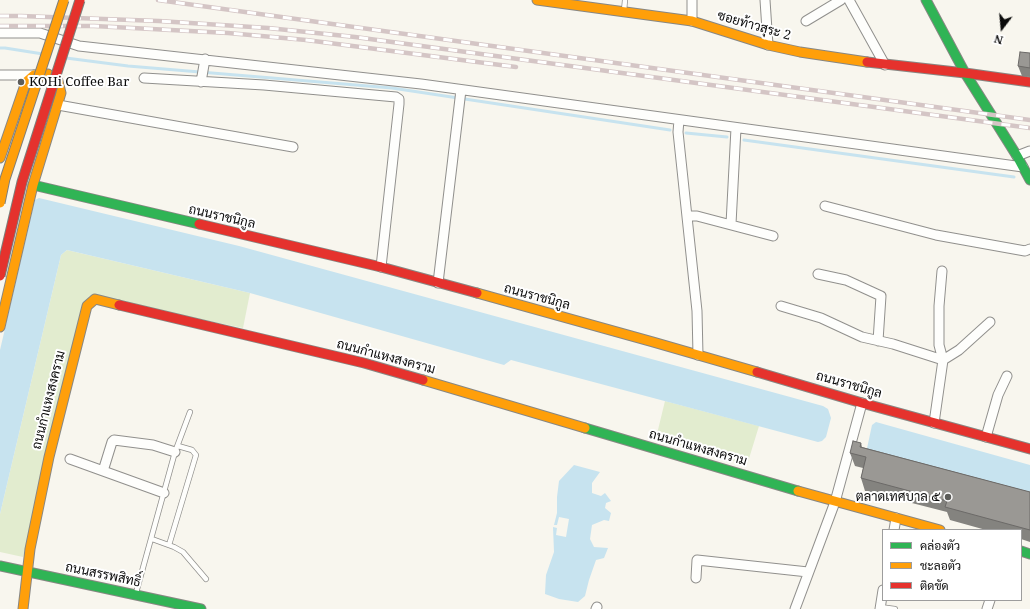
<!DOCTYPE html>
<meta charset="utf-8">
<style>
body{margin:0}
#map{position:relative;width:1030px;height:609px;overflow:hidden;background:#f8f6ee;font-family:"Noto Serif",Sarabun,serif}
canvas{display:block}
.legend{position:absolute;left:882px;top:529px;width:140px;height:72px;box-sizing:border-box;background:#fff;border:1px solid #9d9d9d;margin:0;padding:5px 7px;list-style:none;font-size:12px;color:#0a0a0a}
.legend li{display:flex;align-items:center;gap:8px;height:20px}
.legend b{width:20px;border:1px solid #9d9d9d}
.north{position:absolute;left:982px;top:8px;width:40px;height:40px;-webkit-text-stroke:3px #fff;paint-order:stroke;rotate:196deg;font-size:11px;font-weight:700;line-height:16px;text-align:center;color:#0a0a0a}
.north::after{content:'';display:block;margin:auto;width:14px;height:18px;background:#0a0a0a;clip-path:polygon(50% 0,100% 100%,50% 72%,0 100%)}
</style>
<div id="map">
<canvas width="1030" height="609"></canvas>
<ul class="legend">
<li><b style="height:5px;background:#30b455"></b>คล่องตัว</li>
<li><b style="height:5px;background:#ff9f0a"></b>ชะลอตัว</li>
<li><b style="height:5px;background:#e5322d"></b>ติดขัด</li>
</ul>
<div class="north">N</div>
</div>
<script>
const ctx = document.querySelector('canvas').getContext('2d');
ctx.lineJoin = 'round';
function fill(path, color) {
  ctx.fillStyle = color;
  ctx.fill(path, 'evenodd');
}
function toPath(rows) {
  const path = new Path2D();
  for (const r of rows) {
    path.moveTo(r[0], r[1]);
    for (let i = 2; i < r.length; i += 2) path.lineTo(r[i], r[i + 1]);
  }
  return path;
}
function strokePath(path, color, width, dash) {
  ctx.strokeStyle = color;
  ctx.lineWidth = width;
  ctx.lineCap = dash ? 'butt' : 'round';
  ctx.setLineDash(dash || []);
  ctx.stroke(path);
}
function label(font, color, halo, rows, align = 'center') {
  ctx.font = font + ' "Noto Serif",Sarabun,serif';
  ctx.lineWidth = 4;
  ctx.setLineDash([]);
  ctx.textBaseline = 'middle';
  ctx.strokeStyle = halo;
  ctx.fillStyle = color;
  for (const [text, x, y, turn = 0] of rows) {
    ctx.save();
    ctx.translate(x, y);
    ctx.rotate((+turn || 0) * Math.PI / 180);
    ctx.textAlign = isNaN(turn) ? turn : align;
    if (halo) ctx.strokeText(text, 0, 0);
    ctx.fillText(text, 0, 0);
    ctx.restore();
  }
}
fill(toPath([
 [67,250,250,293,243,328,89,296,23,557,0,552,0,514,61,255],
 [665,401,759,426,747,465,656,438]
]), '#e2eccf');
fill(toPath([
 [39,198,239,246,823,406,828,409,831,418,826,437,822,441,818,442,511,360,504,365,250,293,67,250,61,255,0,514,0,350,35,200],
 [876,422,1030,465,1030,500,866,453,872,425],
 [574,465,600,472,592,483,592,493,601,496,605,493,611,501,606,503,605,508,611,513,609,521,604,520,592,525,590,539,594,547,608,548,604,558,596,560,589,580,585,596,578,602,559,599,545,594,546,575,554,552,553,527,557,528,556,535,566,537,569,519,559,517,557,525,554,525,557,513,557,497,559,481]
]), '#c7e3ef');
strokePath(toPath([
 [0,48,5,48,43,54],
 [66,58,128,66,392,88,670,130],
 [686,133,727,137],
 [744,140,1014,177]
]), '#c7e3ef', 3);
const lane = toPath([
 [624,11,625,0],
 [152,539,174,547,183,552,206,579],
 [169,545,196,455,192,450,178,446],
 [136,593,175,452,190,412],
 [880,607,895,609]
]);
const street = toPath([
 [765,0,768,45],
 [849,0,885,65],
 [692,21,692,0],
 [806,21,841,0],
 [0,33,40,33,79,46,421,84,1023,167],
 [0,75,34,75],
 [144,78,264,85,396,97,399,99,399,104,381,267],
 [201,82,205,59],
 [58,105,293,147],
 [679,120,678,132,697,311,698,355],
 [1017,156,1030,151],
 [825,206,936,235,1025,251,1030,249],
 [687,216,697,216,773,236],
 [731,224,736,128],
 [818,274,846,280,881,296,878,341],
 [438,283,461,90],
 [781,306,821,318,862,337,893,344,943,360,939,345,939,306,942,271],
 [934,423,943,360,959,350,990,322],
 [986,437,998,395,1007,376],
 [70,459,164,493],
 [103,471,112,442,114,440,153,445,175,452],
 [894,530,896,518],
 [696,578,697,560,808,572],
 [596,609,597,607],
 [795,609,835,502,862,403],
 [880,609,883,590],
 [987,609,990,600]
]);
const fast = toPath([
 [926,0,965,73,1017,156,1030,180],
 [33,185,199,224],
 [585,428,798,491],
 [1021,551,1030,554],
 [0,566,201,609]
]);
const slow = toPath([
 [537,0,692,21,768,45,800,52,867,62],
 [0,158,26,82,34,75,48,74,58,81,61,93,33,185,0,327],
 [477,293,653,342,757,372],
 [423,380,585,428],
 [798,491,940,530],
 [23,609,30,549,49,457,87,306,95,299,119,305]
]);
const jam = toPath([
 [867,62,965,73,1030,82],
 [199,224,381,267,477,293],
 [119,305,364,363,423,380],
 [757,372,862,403,1030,449]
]);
strokePath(lane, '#91908d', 6);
strokePath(street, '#91908d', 11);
strokePath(fast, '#888783', 11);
strokePath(slow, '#888783', 11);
strokePath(jam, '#888783', 11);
strokePath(lane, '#fefefc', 4.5);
strokePath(street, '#fefefc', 9);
strokePath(fast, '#30b455', 9);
strokePath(slow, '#ff9f0a', 9);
strokePath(jam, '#e5322d', 9);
const rail = toPath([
 [158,0,1030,120],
 [0,16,21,16,159,21,268,28,355,37,1030,128],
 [0,26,94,26,228,33,306,40,516,67]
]);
strokePath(rail, '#d4c5c5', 4.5);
strokePath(rail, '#fff', 3, [9]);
const slowBridge = toPath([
 [0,203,5,179,64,0]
]);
const jamBridge = toPath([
 [0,276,22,182,80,0]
]);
strokePath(slowBridge, '#7e7e7a', 11, []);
strokePath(jamBridge, '#7e7e7a', 11, []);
strokePath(slowBridge, '#ff9f0a', 9);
strokePath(jamBridge, '#e5322d', 9);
fill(toPath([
 [1030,53,1030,77,1022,76,1018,66],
 [861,443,862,447,1030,492,1030,542,1021,539,1021,530,986,530,950,520,947,512,865,491,861,478,863,468,855,466,850,453]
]), '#84837f');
const building = toPath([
 [1020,52,1030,53,1030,68,1018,66,1020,52],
 [853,441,861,443,860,447,1030,492,1030,530,945,507,947,501,861,478,866,457,850,453,853,441]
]);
fill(building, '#9a9894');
strokePath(building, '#6c6a68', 1);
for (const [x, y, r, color] of [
 [21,82,4,"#5d5d5a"],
 [948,497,4,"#5d5d5a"]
]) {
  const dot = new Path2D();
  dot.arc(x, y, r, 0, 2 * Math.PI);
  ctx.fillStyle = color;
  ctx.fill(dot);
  strokePath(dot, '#fff', 1.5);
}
label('13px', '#0a0a0a', '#fff', [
 ["ซอยท้าวสุระ 2",754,26,16],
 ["ถนนราชนิกูล",222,217,13],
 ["ถนนราชนิกูล",537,297,15],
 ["ถนนกำแหงสงคราม",386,357,15],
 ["ถนนราชนิกูล",849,385,16],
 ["ถนนกำแหงสงคราม",49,400,-76],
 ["ถนนกำแหงสงคราม",698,448,16],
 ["ถนนสรรพสิทธิ์",103,575,12]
]);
label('13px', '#0a0a0a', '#fff', [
 ["KOHi Coffee Bar",29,82],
 ["ตลาดเทศบาล ๕",940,497,"right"]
], 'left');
</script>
